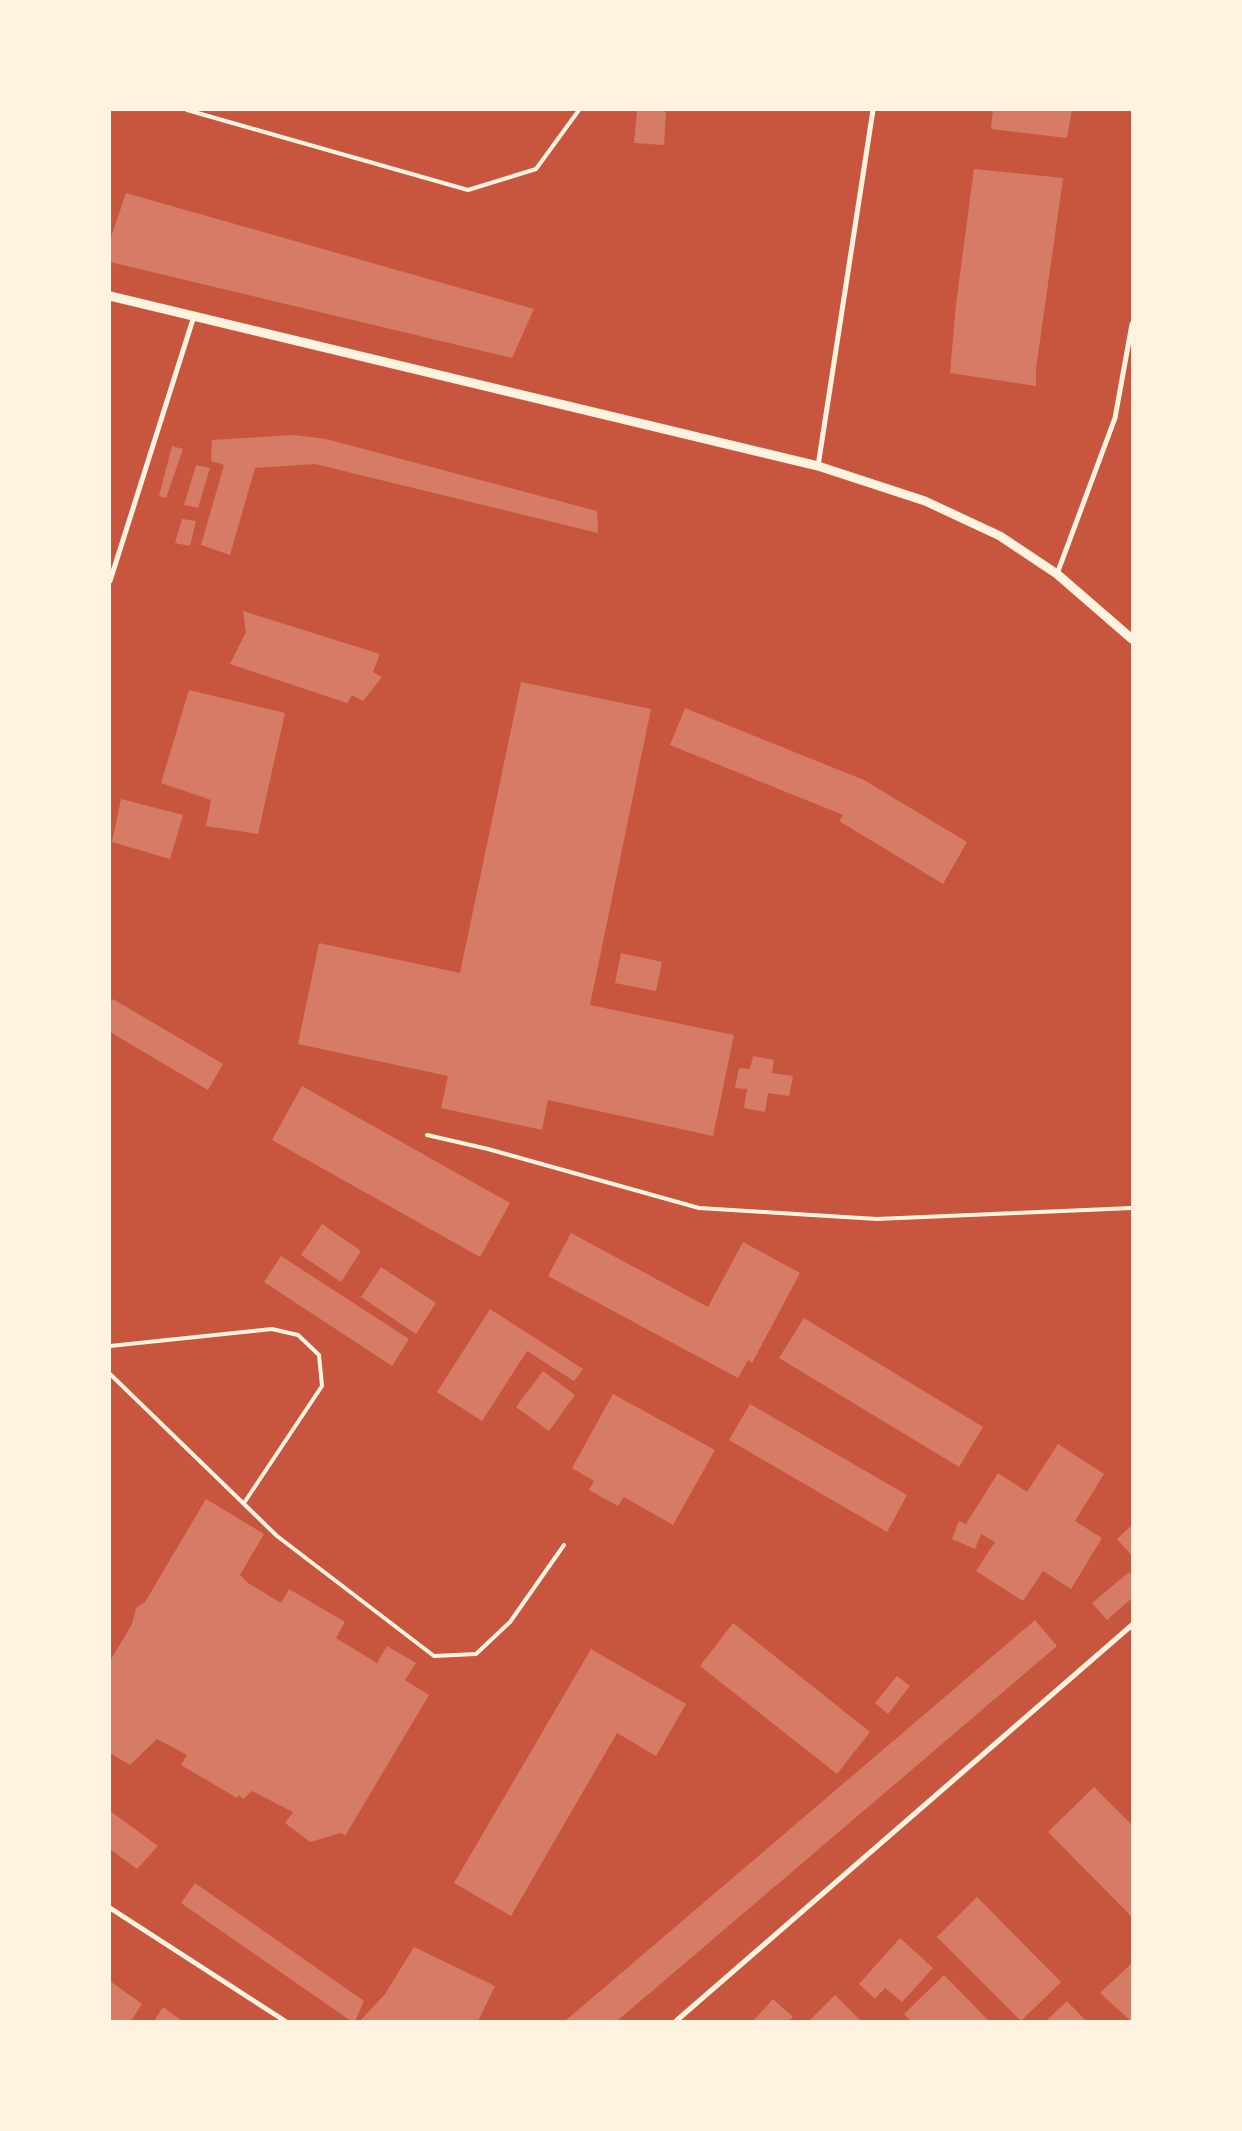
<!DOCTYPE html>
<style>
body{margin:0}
#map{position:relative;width:1242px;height:2131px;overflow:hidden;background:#c8553d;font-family:Literata,serif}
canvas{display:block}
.frame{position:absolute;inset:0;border:111px solid #fff3e0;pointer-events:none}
</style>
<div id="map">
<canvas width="1242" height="2131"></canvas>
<div class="frame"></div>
</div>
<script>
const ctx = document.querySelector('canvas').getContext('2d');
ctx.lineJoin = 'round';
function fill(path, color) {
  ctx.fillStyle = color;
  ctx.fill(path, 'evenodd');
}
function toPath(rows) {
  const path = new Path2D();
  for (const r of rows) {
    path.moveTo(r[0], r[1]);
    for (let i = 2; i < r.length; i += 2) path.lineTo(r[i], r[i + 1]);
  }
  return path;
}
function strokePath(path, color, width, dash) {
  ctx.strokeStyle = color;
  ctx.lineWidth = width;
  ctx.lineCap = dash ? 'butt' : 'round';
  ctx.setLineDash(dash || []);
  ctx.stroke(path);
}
fill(toPath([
 [637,110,660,110,666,112,664,145,634,143],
 [993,110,1072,110,1067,138,991,129],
 [974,169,1063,178,1036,369,1036,386,950,373,956,304],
 [126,193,534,309,512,358,110,262,110,240],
 [294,435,326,439,597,511,598,533,315,464,255,468,230,555,201,545,224,465,211,461,212,440],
 [172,446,183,449,166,498,159,496],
 [196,465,210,468,198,508,184,505],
 [182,519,196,521,190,546,175,543],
 [243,611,380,654,373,672,382,677,363,701,352,695,347,703,230,664,246,632],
 [521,682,651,709,590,1005,734,1035,713,1136,548,1100,542,1130,441,1108,448,1076,298,1044,319,943,460,973],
 [189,690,285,713,258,834,206,826,211,800,161,783],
 [685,708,864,780,967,842,943,884,839,821,843,815,670,745],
 [121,799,183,815,170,859,112,842],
 [621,953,662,962,656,991,615,983],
 [113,999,223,1064,208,1090,110,1032,110,1003],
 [753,1056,774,1060,772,1073,793,1076,789,1096,768,1093,765,1112,744,1108,747,1089,735,1088,739,1068,750,1069],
 [302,1086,510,1203,480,1257,272,1140],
 [322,1224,361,1251,341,1282,301,1255],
 [571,1233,708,1307,743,1242,800,1273,752,1363,748,1360,738,1378,548,1276],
 [281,1256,409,1339,392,1366,264,1282],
 [381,1267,436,1303,416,1334,361,1297],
 [490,1309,583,1369,574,1381,527,1351,482,1421,437,1392],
 [804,1318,983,1427,959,1467,779,1358],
 [543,1371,575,1395,549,1431,516,1407],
 [613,1394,715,1450,673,1525,624,1497,618,1506,589,1490,594,1481,572,1468],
 [750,1404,907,1495,887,1532,729,1440],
 [1058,1444,1104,1474,1075,1521,1102,1538,1071,1589,1043,1571,1023,1601,976,1571,995,1542,981,1534,975,1549,952,1539,959,1521,966,1524,998,1473,1027,1492],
 [206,1499,264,1534,240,1575,248,1583,281,1603,289,1589,345,1622,336,1638,377,1663,387,1646,416,1663,405,1680,429,1695,345,1836,341,1833,310,1842,285,1823,293,1812,252,1791,243,1799,239,1795,237,1798,181,1765,187,1755,157,1739,130,1765,110,1753,110,1661,132,1624,136,1608,145,1602],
 [1132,1525,1132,1556,1117,1539],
 [1129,1572,1132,1576,1132,1598,1107,1620,1092,1603],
 [1035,1620,1057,1646,617,2021,565,2021],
 [733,1623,870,1732,837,1774,700,1666],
 [591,1649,686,1704,656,1756,617,1733,511,1916,454,1883],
 [897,1676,910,1686,888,1714,875,1703],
 [1094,1787,1132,1825,1132,1917,1048,1832],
 [110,1811,158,1846,137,1869,110,1849],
 [195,1883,364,2001,355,2021,351,2021,181,1903],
 [977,1897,1061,1982,1021,2021,937,1937],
 [900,1938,933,1968,902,2002,885,1988,875,1999,859,1984],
 [414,1947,495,1986,478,2021,360,2021,385,1994],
 [1132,1963,1132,2021,1131,2021,1100,1993],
 [944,1975,989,2021,911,2021,904,2014],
 [110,1981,142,2004,131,2021,110,2021],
 [835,1995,861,2021,809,2021],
 [773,1999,793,2017,789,2021,753,2021],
 [1067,2001,1086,2021,1046,2021],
 [163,2007,182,2021,154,2021]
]), '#d67c66');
strokePath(toPath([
 [187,110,468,190,536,169,579,110],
 [427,1135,488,1149,699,1208,877,1219,1132,1208],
 [110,1346,272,1329,298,1335,319,1355,322,1386,244,1503],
 [110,1374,277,1536,434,1656,476,1654,510,1622,564,1545]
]), '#fff3e0', 4);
strokePath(toPath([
 [818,466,873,110],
 [1057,574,1115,418,1132,324],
 [110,581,194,316],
 [110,1908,285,2021],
 [676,2021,1132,1625]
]), '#fff3e0', 5);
strokePath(toPath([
 [110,296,818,466,925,501,1000,536,1057,574,1132,639]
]), '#fff3e0', 9);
</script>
